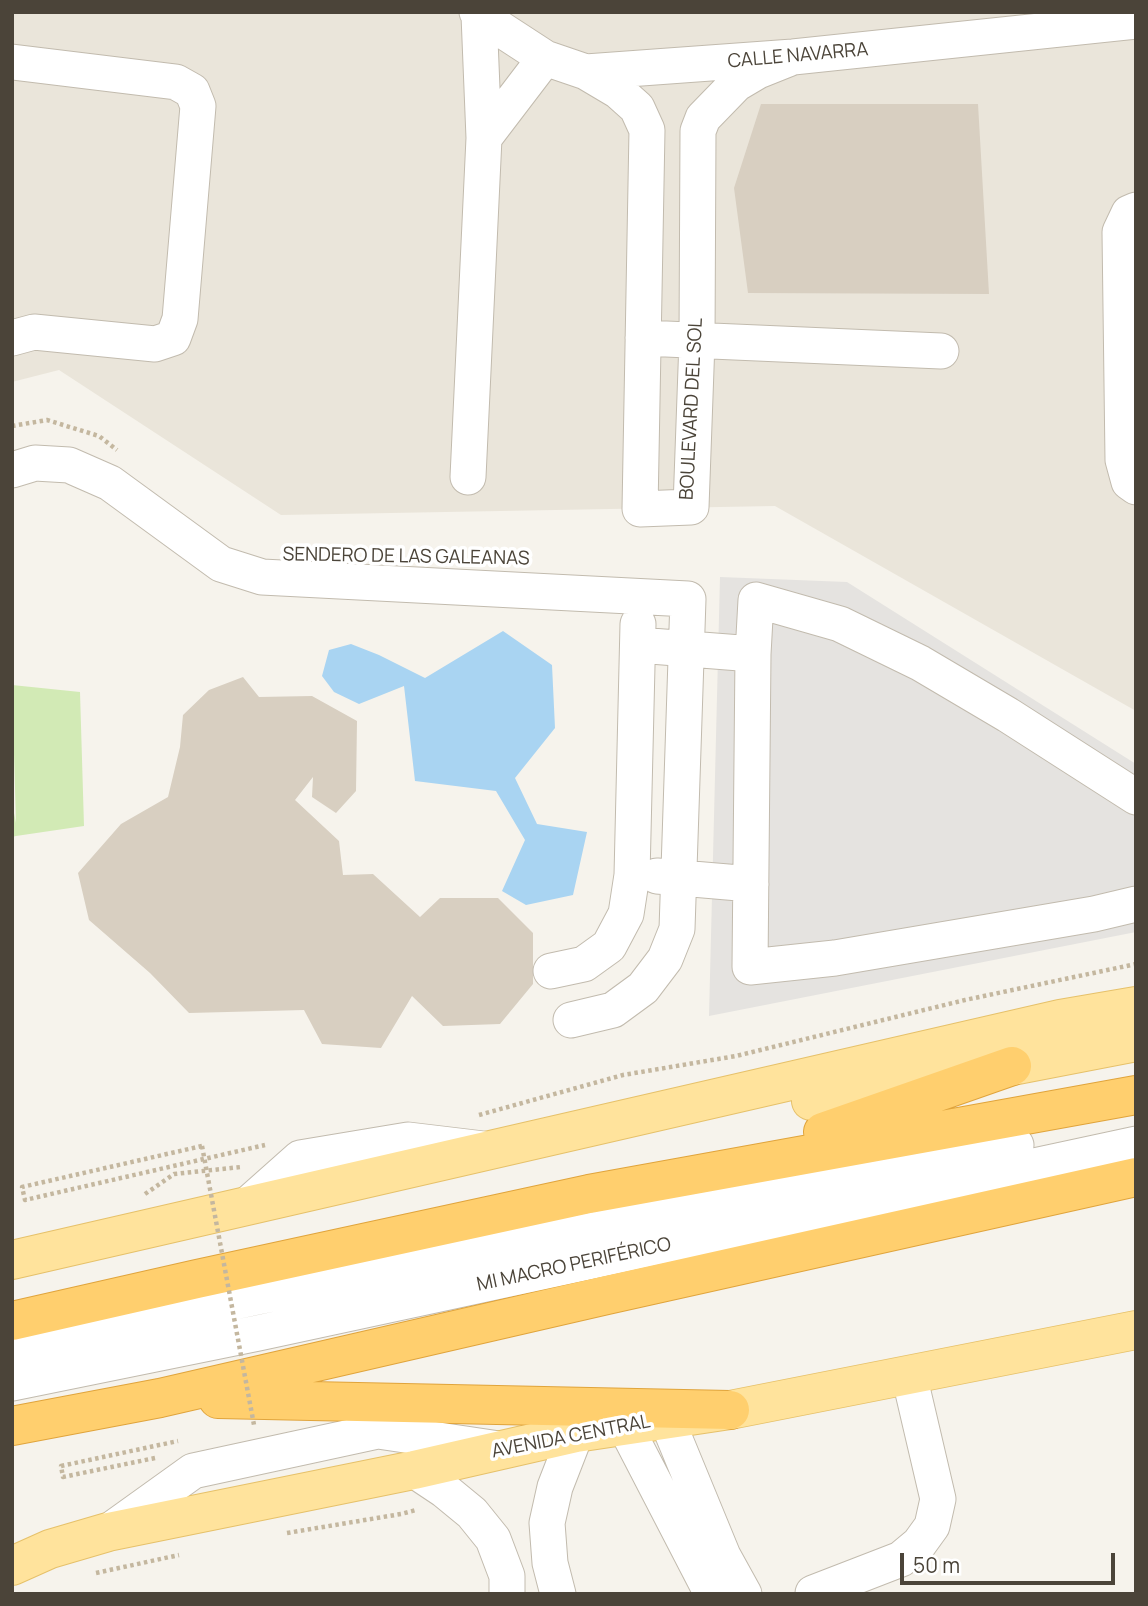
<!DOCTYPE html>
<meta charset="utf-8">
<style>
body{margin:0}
#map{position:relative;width:1148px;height:1606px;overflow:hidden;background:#f6f3ec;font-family:Manrope,sans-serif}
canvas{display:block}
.frame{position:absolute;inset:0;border:14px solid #4b4439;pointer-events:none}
.scale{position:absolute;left:900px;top:1553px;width:215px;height:32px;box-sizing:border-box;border:4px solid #4b4439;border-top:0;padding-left:9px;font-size:21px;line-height:24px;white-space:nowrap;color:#4b4439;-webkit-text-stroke:5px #fff;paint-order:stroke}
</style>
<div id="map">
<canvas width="1148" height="1606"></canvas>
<div class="frame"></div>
<div class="scale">50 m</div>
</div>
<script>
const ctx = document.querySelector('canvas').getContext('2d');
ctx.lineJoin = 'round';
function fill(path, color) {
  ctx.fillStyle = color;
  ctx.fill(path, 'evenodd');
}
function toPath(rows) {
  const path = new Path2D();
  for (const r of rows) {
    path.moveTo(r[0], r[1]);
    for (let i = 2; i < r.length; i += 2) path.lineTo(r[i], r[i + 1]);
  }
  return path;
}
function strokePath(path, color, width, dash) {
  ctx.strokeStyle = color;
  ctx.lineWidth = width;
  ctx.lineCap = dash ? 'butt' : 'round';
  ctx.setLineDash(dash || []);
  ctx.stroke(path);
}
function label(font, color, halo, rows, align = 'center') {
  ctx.font = font + ' Manrope,sans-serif';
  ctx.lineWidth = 7;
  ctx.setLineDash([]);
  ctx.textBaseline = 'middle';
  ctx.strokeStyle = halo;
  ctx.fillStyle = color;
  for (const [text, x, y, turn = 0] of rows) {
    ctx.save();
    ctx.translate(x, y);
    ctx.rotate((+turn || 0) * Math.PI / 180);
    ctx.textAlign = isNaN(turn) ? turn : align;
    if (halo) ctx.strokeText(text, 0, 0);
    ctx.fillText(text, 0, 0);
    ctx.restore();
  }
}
fill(toPath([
 [12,12,1136,12,1136,711,775,506,281,515,59,370,12,382]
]), '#eae5da');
fill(toPath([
 [12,685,80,692,84,826,16,836,12,837,12,803,16,823]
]), '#d2eab5');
fill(toPath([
 [720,577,847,582,1136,764,1136,932,709,1016]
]), '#e5e3e0');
fill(toPath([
 [503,631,552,665,555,728,515,778,537,824,587,832,573,895,526,905,502,891,525,840,496,791,415,781,404,686,359,704,334,692,322,676,329,650,351,644,379,655,425,678]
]), '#a9d4f2');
fill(toPath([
 [761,104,978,104,989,294,748,293,734,188],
 [243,677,259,697,312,696,357,721,356,791,336,813,312,797,313,777,295,800,339,841,343,875,373,874,420,917,440,898,498,898,533,933,533,984,500,1024,443,1026,412,996,381,1048,322,1044,304,1010,189,1013,150,973,89,920,78,873,121,824,168,797,180,747,183,715,209,690]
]), '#d8cfc1');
const minor = toPath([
 [477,12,479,15,545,58,586,72,793,57,1136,21],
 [12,62,176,82,192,91,198,106,180,319,173,338,155,344,34,332,12,338],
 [586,72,618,91,637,108,647,130,640,509,691,507,697,341,698,131,703,118,736,84,758,71,793,57],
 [484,138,545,58],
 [1136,210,1129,213,1120,232,1123,460,1129,482,1136,487],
 [643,338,941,351],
 [12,470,35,463,69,465,110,483,221,564,262,577,688,599,677,929,665,959,643,988,613,1010,571,1020],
 [468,477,484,138,479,15],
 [638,645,753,654,756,600,840,624,920,663,1008,715,1136,797],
 [753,654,750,967,835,958,1094,914,1136,904],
 [657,876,751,884],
 [551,971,584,964,609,946,626,914,632,875,638,624],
 [246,1206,300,1158,408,1140,483,1149],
 [12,1350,258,1297,1016,1145],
 [12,1383,258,1333,1136,1144],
 [667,1420,723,1556,744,1594],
 [625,1426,712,1594],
 [414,1470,444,1490,472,1513,493,1539,507,1576,507,1594],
 [108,1532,193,1471,378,1431,499,1449],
 [813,1593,901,1559,919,1544,932,1526,938,1499,909,1375],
 [558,1594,550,1563,547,1523,555,1487,576,1433]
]);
const major = toPath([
 [811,1101,1012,1066,1136,1042],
 [12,1260,1060,1019,1136,1006],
 [12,1566,50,1549,108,1532,414,1470,576,1433,730,1410,1136,1330]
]);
const highway = toPath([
 [823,1132,1012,1066],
 [12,1321,197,1279,589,1194,1136,1095],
 [218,1399,730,1410],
 [12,1426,160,1398,607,1295,1136,1177]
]);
strokePath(minor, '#c2bbae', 37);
strokePath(major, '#e6c16a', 40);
strokePath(highway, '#e0a43c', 40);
strokePath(toPath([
 [12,426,47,420,99,436,117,450],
 [479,1115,623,1075,736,1056,965,1000,1136,964],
 [202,1146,22,1187,25,1200,265,1145],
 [145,1194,174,1174,241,1167],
 [155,1458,63,1477,61,1466,178,1441],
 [287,1533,401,1514,416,1510],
 [96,1573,179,1555]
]), '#c4b79f', 4.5, [3.5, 3.5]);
strokePath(minor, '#fff', 35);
strokePath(major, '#ffe39c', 38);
strokePath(highway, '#ffcf6e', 38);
strokePath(toPath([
 [202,1146,254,1425]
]), '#c4b79f', 4.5, [3.5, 3.5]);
label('19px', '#4b4439', '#fff', [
 ["CALLE NAVARRA",798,56,-5],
 ["BOULEVARD DEL SOL",692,409,-87],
 ["SENDERO DE LAS GALEANAS",406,557,1],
 ["MI MACRO PERIFÉRICO",574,1265,-12],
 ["AVENIDA CENTRAL",571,1437,-11]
]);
</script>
